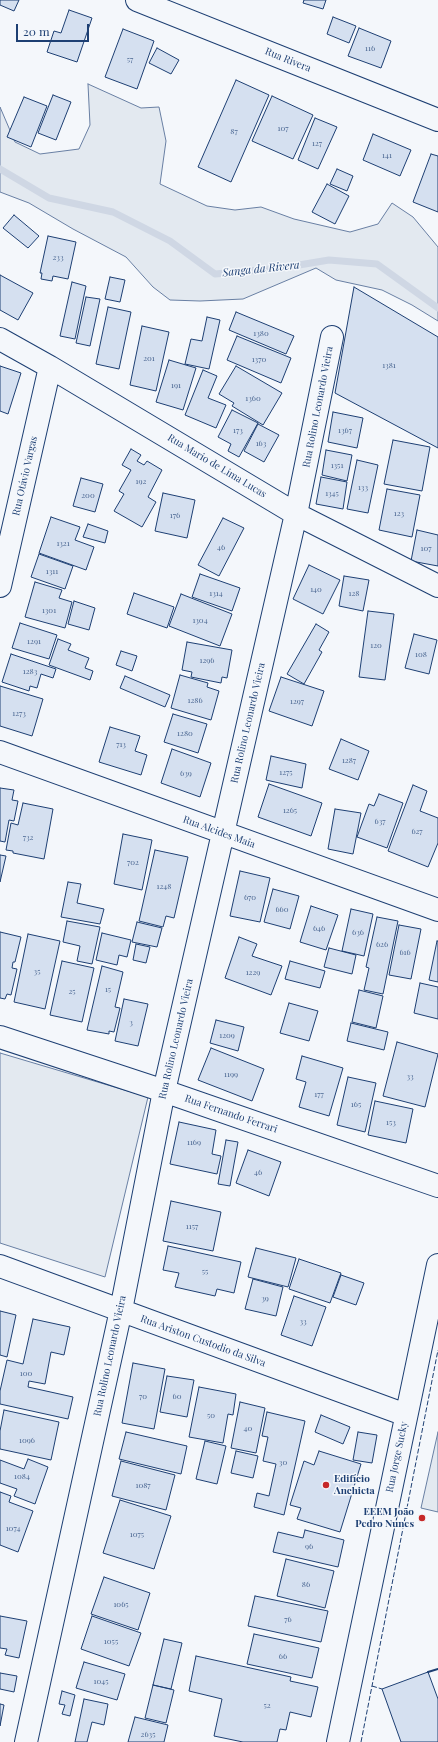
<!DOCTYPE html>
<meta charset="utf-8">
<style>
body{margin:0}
#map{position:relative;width:438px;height:1742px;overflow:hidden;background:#f4f7fb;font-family:"Playfair Display",serif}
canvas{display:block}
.scale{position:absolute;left:16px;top:24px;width:73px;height:18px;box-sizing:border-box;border:2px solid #1d3f73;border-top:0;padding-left:5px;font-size:12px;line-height:14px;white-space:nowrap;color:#1d3f73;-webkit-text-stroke:3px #f4f7fb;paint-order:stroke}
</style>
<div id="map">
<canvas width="438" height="1742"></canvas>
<div class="scale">20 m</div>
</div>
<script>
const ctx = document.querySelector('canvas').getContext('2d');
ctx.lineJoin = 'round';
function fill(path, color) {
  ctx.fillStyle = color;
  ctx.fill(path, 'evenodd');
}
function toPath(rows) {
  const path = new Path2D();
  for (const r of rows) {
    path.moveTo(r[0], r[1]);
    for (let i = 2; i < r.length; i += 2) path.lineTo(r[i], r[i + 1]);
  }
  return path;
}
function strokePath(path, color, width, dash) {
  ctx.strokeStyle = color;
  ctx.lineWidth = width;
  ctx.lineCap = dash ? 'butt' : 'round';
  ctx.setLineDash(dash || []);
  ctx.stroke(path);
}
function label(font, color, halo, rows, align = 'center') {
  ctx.font = font + ' "Playfair Display",serif';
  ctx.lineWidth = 3;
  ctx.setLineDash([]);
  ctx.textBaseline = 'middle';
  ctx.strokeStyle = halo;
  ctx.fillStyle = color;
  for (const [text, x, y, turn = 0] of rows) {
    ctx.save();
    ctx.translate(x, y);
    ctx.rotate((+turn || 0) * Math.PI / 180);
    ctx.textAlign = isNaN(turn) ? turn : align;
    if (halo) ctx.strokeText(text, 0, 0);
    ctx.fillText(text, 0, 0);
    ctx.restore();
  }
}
const green = toPath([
 [88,84,141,108,159,107,166,141,160,184,207,206,235,210,261,207,294,219,350,232,378,224,392,203,413,217,438,247,438,321,412,305,382,290,336,280,316,268,243,299,200,301,170,300,153,287,126,257,73,229,29,203,0,192,0,107,15,142,40,154,79,149,90,125,88,84],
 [0,1053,148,1097,105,1277,0,1243,0,1053],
 [438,1432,438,1512,421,1508,438,1432]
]);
fill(green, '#e3e9f0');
strokePath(green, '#687fa3', 1);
strokePath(toPath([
 [0,169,49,198,113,212,170,241,215,274,281,268,329,260,377,264,438,308]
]), '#cfd7e4', 7);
const building = toPath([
 [0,0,19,0,14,11,0,5,0,0],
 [304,0,326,0,323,9,303,3,304,0],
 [69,10,92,18,77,62,47,52,54,31,61,33,69,10],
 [333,17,356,26,349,43,327,34,333,17],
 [359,28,391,41,381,68,348,56,359,28],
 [123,29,154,41,137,89,105,77,123,29],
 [157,48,179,60,171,74,149,63,157,48],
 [236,80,269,95,231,182,198,167,236,80],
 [53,95,71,102,56,140,38,133,53,95],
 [272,96,313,115,293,159,252,141,272,96],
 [24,97,47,106,31,147,7,137,24,97],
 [315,118,337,127,318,169,298,160,315,118],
 [373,134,411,150,400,176,363,160,373,134],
 [431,154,438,156,438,212,413,202,431,154],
 [337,169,353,176,347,191,330,184,337,169],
 [327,184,349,196,335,224,312,212,327,184],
 [14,215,39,236,28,248,3,228,14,215],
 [48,236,76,242,68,279,53,276,52,281,41,279,42,273,40,273,48,236],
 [0,275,33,293,18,320,0,310,0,275],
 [110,277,125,280,120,302,105,299,110,277],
 [72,282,86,286,75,339,60,336,72,282],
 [354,287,438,337,438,448,335,393,354,287],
 [86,297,100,299,90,346,76,343,86,297],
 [108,307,131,312,119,369,96,364,108,307],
 [236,312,294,336,286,354,229,330,236,312],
 [207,317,220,320,209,369,185,364,191,339,202,341,207,317],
 [142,326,169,332,156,391,130,385,142,326],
 [237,336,291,358,281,383,227,360,237,336],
 [169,360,196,368,183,410,156,402,169,360],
 [0,366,21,373,8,414,0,411,0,366],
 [236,366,282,393,263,425,232,406,234,403,219,394,236,366],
 [203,370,217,376,208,398,226,405,216,428,185,415,203,370],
 [232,410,258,423,239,457,228,451,231,444,218,437,232,410],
 [333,412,363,418,357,448,328,442,333,412],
 [258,424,279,435,264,462,244,451,258,424],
 [393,440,430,447,422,491,384,484,393,440],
 [131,449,141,455,137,461,144,465,147,461,162,470,148,497,156,502,142,527,114,511,124,494,119,491,131,470,122,465,131,449],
 [326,450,352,455,347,481,322,475,326,450],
 [357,460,378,465,368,513,347,509,357,460],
 [321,477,347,482,343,509,316,504,321,477],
 [81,478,103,484,95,512,73,506,81,478],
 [387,489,420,495,412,537,379,530,387,489],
 [163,493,195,500,187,538,155,531,163,493],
 [51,517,80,527,75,540,94,547,86,570,39,553,51,517],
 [223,518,244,528,219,576,198,565,223,518],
 [88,524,108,531,105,543,83,537,88,524],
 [417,530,438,535,438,566,411,561,417,530],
 [39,554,73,566,65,589,31,577,39,554],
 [309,565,340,580,323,614,293,599,309,565],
 [200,574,240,588,232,611,192,597,200,574],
 [344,576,369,580,363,611,339,606,344,576],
 [35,582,62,590,59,598,72,602,65,628,25,617,35,582],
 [134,593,174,607,167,628,127,614,134,593],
 [181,594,232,614,220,646,169,626,181,594],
 [74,601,95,608,89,630,68,624,74,601],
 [368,611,394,614,385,680,359,677,368,611],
 [20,623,57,635,49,659,12,648,20,623],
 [316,624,329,632,319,650,322,652,304,684,287,674,316,624],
 [414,634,437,640,429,674,405,668,414,634],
 [58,639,71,644,68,650,89,658,85,668,93,671,90,680,49,665,58,639],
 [187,642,232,650,227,678,222,677,221,683,191,677,192,672,182,670,187,642],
 [121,651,137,656,132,671,116,665,121,651],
 [11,654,56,669,53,678,41,674,37,688,30,686,29,691,2,682,11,654],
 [180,675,208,683,207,687,219,691,211,720,171,708,180,675],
 [125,676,170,695,165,707,120,688,125,676],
 [281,677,324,691,312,726,269,711,281,677],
 [0,686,43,699,32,736,0,726,0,686],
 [173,714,207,724,198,753,164,742,173,714],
 [110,727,140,736,135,751,147,755,141,775,99,762,110,727],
 [341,739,369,751,358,780,329,769,341,739],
 [172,749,211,763,200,797,161,783,172,749],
 [271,756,306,764,302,788,266,780,271,756],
 [269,784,322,803,311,836,258,817,269,784],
 [413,785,427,791,420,811,438,818,438,843,428,867,388,851,413,785],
 [0,788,14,790,12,800,18,801,14,821,9,820,5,842,0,841,0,788],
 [379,794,403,803,387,848,357,837,369,804,374,806,379,794],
 [23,803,53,809,44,859,13,853,13,851,6,850,11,823,18,825,23,803],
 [335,809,361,813,353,854,328,849,335,809],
 [123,834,152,840,142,890,114,884,123,834],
 [155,850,188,857,174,918,166,916,163,927,139,921,155,850],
 [0,855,6,856,0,882,0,855],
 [240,871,270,878,260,922,230,916,240,871],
 [68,882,81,884,77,903,104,909,100,924,61,917,68,882],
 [273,889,299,896,290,929,264,922,273,889],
 [311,906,338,915,326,950,300,942,311,906],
 [351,909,373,914,364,956,342,951,351,909],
 [377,917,398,921,383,994,364,990,369,968,366,967,377,917],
 [67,921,100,927,92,964,77,961,80,946,63,942,67,921],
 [137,922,162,928,157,947,132,942,137,922],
 [399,925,421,929,411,979,389,975,399,925],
 [0,932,21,937,15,962,13,962,12,968,17,969,11,995,7,994,5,999,0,998,0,932],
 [102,933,131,940,127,957,119,955,117,965,96,960,102,933],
 [28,934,60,941,45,1009,14,1002,28,934],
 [239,937,257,944,252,956,282,966,271,995,225,978,239,937],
 [437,941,438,941,438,982,429,980,437,941],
 [136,944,150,947,146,963,133,960,136,944],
 [329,948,356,955,352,974,324,967,329,948],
 [62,961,94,968,82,1022,50,1015,62,961],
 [290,961,325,971,320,988,285,979,290,961],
 [102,966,123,972,115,1007,120,1008,114,1032,109,1031,109,1034,87,1030,102,966],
 [420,983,438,987,438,1019,414,1013,420,983],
 [359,990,383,996,376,1028,352,1022,359,990],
 [124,999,148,1004,138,1046,115,1041,124,999],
 [289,1003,318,1011,309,1041,280,1033,289,1003],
 [216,1020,244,1027,238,1051,210,1043,216,1020],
 [351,1023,388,1032,384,1050,347,1041,351,1023],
 [397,1042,438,1054,425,1107,383,1096,397,1042],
 [211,1048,264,1069,252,1101,198,1080,211,1048],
 [302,1056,343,1068,329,1116,299,1107,306,1082,296,1079,302,1056],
 [348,1077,376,1083,365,1132,337,1125,348,1077],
 [375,1101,413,1109,406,1143,368,1135,375,1101],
 [179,1122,216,1130,212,1154,221,1156,217,1174,170,1164,179,1122],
 [226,1140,238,1142,230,1186,218,1184,226,1140],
 [248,1150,281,1162,269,1196,236,1183,248,1150],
 [171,1201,221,1212,213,1251,163,1241,171,1201],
 [168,1246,241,1262,234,1293,217,1289,215,1296,175,1287,179,1273,163,1270,168,1246],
 [256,1248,296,1258,288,1287,248,1277,256,1248],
 [299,1259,341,1273,330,1303,289,1289,299,1259],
 [341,1275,364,1283,356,1305,333,1297,341,1275],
 [253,1279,283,1287,276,1316,245,1309,253,1279],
 [294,1296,326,1307,312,1346,281,1335,294,1296],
 [0,1311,16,1315,7,1357,0,1355,0,1311],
 [33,1319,70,1327,64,1355,51,1352,45,1384,29,1381,28,1387,73,1397,68,1419,0,1404,0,1391,7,1360,23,1364,33,1319],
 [133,1363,165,1369,154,1429,122,1423,133,1363],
 [167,1376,194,1380,187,1417,160,1412,167,1376],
 [199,1387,236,1394,233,1415,228,1414,223,1443,189,1437,199,1387],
 [240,1402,265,1408,256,1453,231,1448,240,1402],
 [4,1410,59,1422,51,1460,0,1449,0,1431,4,1410],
 [267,1412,305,1421,284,1515,254,1507,257,1493,269,1496,276,1464,263,1461,268,1437,262,1436,267,1412],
 [321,1415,350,1427,343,1444,315,1432,321,1415],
 [126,1432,187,1446,181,1474,119,1459,126,1432],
 [358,1432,377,1435,372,1463,353,1460,358,1432],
 [205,1441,226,1446,217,1484,196,1479,205,1441],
 [236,1451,258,1456,253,1478,231,1473,236,1451],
 [319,1451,361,1464,340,1532,297,1519,301,1508,290,1505,304,1461,314,1465,319,1451],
 [28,1459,48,1467,35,1504,14,1496,17,1489,0,1483,0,1460,24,1469,28,1459],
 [121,1461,175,1475,166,1510,112,1496,121,1461],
 [0,1492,11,1496,9,1502,33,1511,18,1552,0,1545,0,1492],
 [120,1500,171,1516,154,1569,103,1553,120,1500],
 [305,1530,344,1540,338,1567,273,1552,278,1532,303,1538,305,1530],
 [286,1559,334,1571,325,1608,277,1596,286,1559],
 [104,1577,150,1593,138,1630,91,1614,104,1577],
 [255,1596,328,1611,321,1642,248,1626,255,1596],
 [0,1616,27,1621,19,1658,5,1655,7,1649,0,1648,0,1616],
 [92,1616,141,1633,129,1666,81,1649,92,1616],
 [254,1634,319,1648,312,1678,247,1664,254,1634],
 [164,1639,182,1643,171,1689,153,1685,164,1639],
 [196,1656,291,1677,290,1681,318,1687,311,1717,290,1712,286,1730,280,1729,277,1742,243,1742,214,1736,222,1699,189,1691,196,1656],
 [84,1662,125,1674,117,1700,76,1688,84,1662],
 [428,1672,438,1699,438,1742,401,1742,382,1689,428,1672],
 [0,1673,17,1676,14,1692,0,1689,0,1673],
 [153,1685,174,1690,166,1723,145,1718,153,1685],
 [62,1691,75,1695,70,1716,62,1714,65,1705,59,1704,62,1691],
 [84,1699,108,1704,104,1725,92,1722,87,1742,75,1742,84,1699],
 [0,1704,4,1705,0,1726,0,1704],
 [135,1717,168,1725,164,1742,128,1742,135,1717]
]);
fill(building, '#d5e0f0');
strokePath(building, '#1d3f73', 1);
const street = toPath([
 [137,0,438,120],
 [0,339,50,367,296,514,438,586],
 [0,586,50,367],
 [0,752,438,910],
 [0,1037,164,1091,438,1186],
 [0,1266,406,1415],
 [26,1742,121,1310,164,1091,296,514,332,337],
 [338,1742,438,1265]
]);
strokePath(street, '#1d3f73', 24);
strokePath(street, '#f4f7fb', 22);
strokePath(toPath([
 [372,1686,382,1689],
 [361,1742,438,1350]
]), '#1d3f73', 1, [5, 2]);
strokePath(toPath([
 [428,1672,438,1669]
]), '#1d3f73', 2);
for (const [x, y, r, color] of [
 [326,1485,4,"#c62828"],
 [422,1518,4,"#c62828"]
]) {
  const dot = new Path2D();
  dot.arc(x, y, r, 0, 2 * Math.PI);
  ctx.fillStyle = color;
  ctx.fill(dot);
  strokePath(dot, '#f4f7fb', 1.5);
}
label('8px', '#4b6792', null, [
 ["116",370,48],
 ["57",130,59],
 ["107",283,128],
 ["87",234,131],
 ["127",317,143],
 ["141",387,155],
 ["233",58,257],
 ["1380",261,333],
 ["201",149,358],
 ["1370",259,359],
 ["1381",389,365],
 ["191",176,385],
 ["1360",253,398],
 ["173",238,430],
 ["1367",345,430],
 ["163",261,443],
 ["1351",337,465],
 ["192",141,481],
 ["133",363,487],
 ["1345",332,493],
 ["200",88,495],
 ["123",399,513],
 ["176",175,515],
 ["1321",63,543],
 ["46",221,547],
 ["107",426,548],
 ["1311",52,571],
 ["140",316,589],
 ["1314",216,593],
 ["128",354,593],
 ["1301",49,610],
 ["1304",200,620],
 ["1291",34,641],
 ["120",376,645],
 ["108",421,654],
 ["1296",207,660],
 ["1283",30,671],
 ["1286",195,700],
 ["1297",297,701],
 ["1273",19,713],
 ["1280",185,733],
 ["713",121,744],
 ["1287",349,760],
 ["1275",286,772],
 ["639",186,773],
 ["1265",290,810],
 ["637",380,821],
 ["627",417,831],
 ["732",28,837],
 ["702",133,862],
 ["1248",164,886],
 ["670",250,897],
 ["660",282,909],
 ["646",319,928],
 ["636",358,932],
 ["626",382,944],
 ["616",405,952],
 ["35",37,971],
 ["1229",253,972],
 ["15",108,989],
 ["25",72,991],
 ["3",131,1022],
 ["1209",227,1035],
 ["1199",231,1074],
 ["33",410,1076],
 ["177",319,1094],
 ["165",356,1104],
 ["153",391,1122],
 ["1169",194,1142],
 ["46",258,1172],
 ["1157",192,1226],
 ["55",205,1271],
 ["39",265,1298],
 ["33",303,1321],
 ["100",26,1373],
 ["70",143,1396],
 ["60",177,1396],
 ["50",211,1415],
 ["40",248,1428],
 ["1096",27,1440],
 ["30",283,1462],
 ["1084",22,1476],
 ["1087",143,1485],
 ["1074",13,1528],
 ["1075",137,1534],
 ["96",309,1546],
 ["86",306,1584],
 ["1065",121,1604],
 ["76",288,1619],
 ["1055",111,1641],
 ["66",283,1656],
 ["1045",101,1681],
 ["52",267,1705],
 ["2635",148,1734]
]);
label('10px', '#1d3f73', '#f4f7fb', [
 ["Rua Rivera",288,60,22],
 ["Rua Rolino Leonardo Vieira",318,407,-79],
 ["Rua Mario de Lima Lucas",217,466,31],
 ["Rua Otávio Vargas",25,476,-77],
 ["Rua Rolino Leonardo Vieira",248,723,-77],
 ["Rua Alcides Maia",219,832,20],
 ["Rua Rolino Leonardo Vieira",176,1039,-77],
 ["Rua Fernando Ferrari",231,1114,19],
 ["Rua Ariston Custodio da Silva",203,1341,20],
 ["Rua Rolino Leonardo Vieira",110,1356,-78],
 ["Rua Jorge Sucky",397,1457,-78]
]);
label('bold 10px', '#1d3f73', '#f4f7fb', [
 ["Edifício",334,1479],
 ["Anchieta",334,1491],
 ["EEEM João",414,1512,"right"],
 ["Pedro Nunes",414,1524,"right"]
], 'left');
label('italic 11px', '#1d3f73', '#f4f7fb', [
 ["Sanga da Rivera",261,269,-6]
]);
</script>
